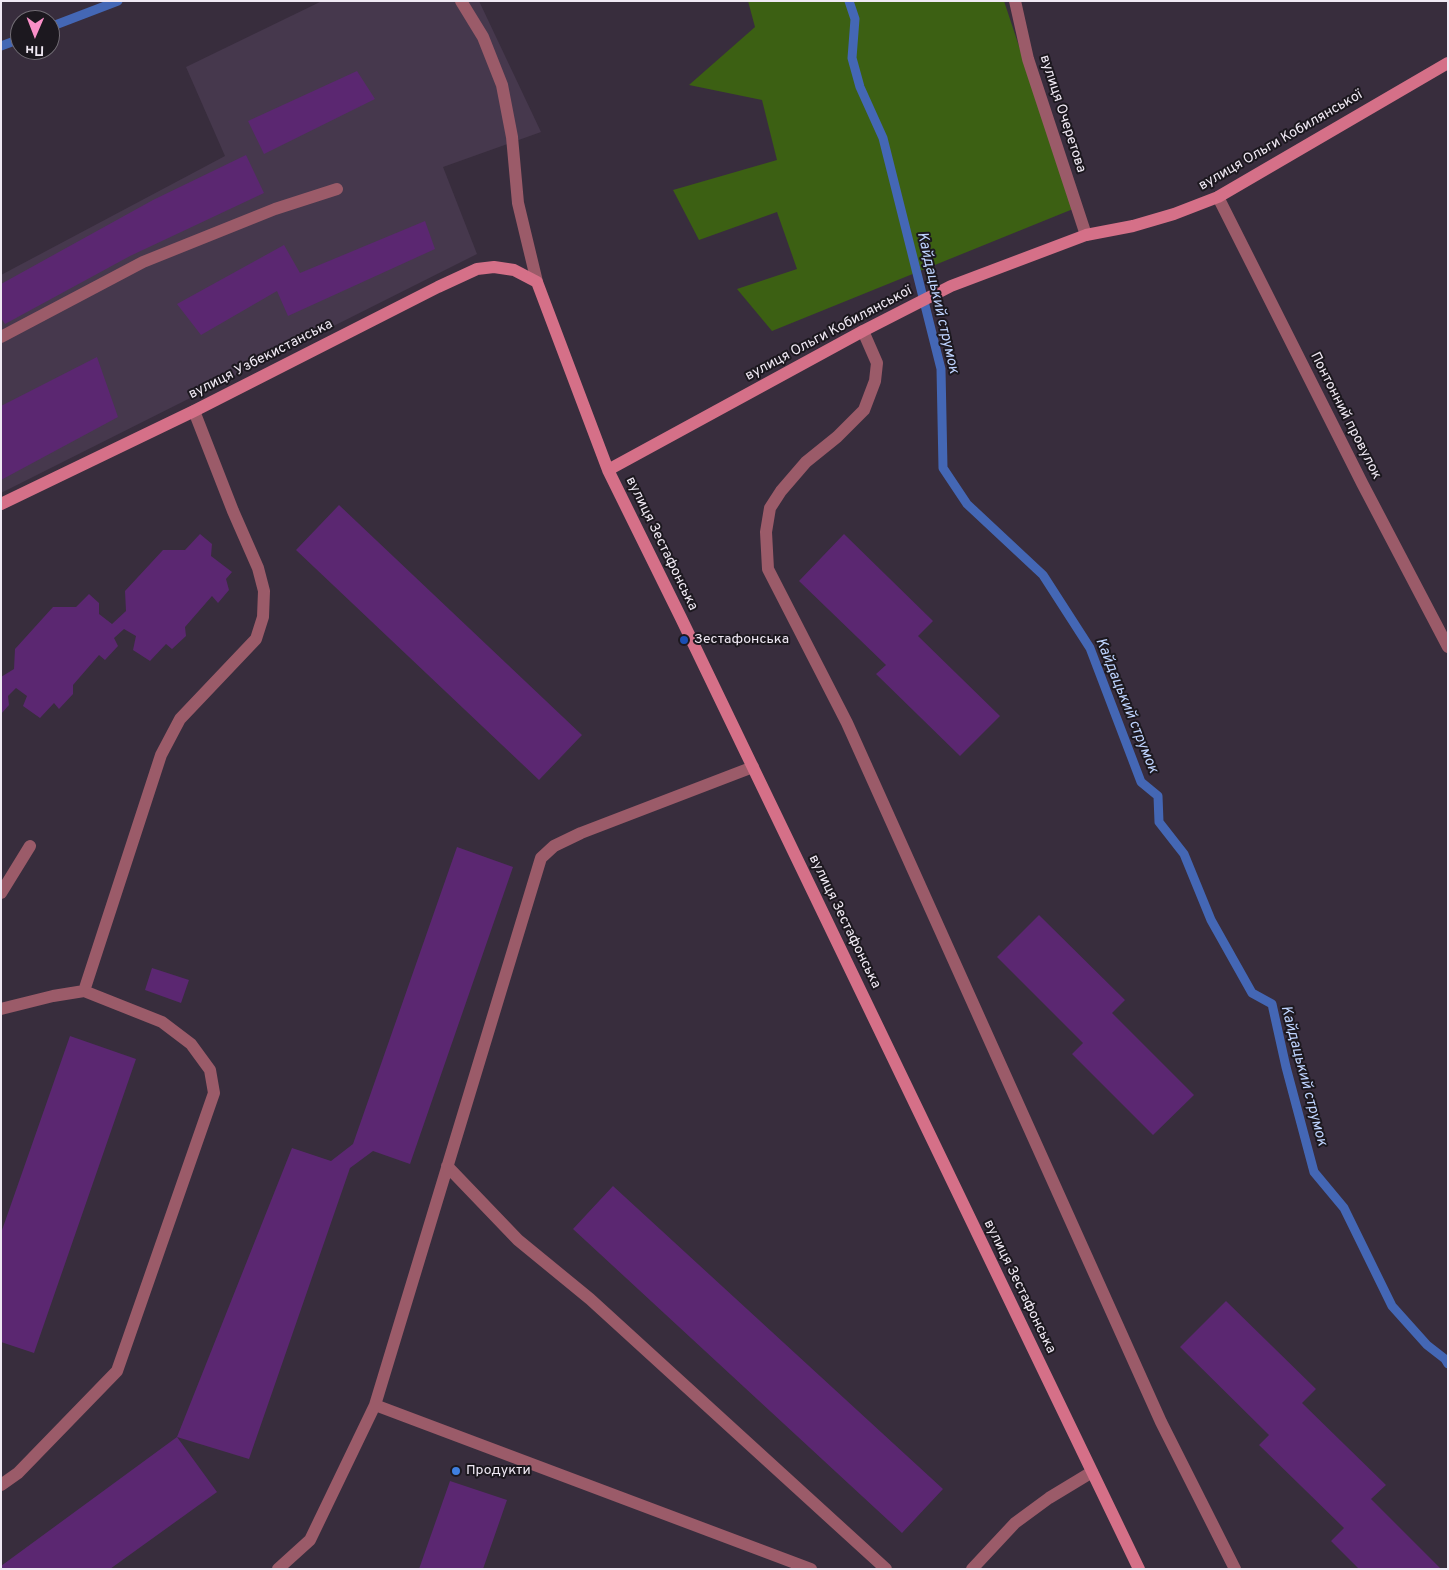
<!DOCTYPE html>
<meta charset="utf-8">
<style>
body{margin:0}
#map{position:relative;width:1449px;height:1570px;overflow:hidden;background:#382d3d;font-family:Overpass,sans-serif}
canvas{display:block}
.frame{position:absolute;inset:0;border:2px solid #f0e9f4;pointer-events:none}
.north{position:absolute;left:10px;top:10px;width:50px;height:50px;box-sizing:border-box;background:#1c181f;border:1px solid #716c74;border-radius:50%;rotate:181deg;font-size:14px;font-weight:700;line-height:20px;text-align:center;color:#f0e9f4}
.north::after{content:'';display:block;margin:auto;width:18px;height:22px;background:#fa8fc8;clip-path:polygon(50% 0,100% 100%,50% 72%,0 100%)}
</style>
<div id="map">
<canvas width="1449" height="1570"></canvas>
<div class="frame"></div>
<div class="north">Пн</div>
</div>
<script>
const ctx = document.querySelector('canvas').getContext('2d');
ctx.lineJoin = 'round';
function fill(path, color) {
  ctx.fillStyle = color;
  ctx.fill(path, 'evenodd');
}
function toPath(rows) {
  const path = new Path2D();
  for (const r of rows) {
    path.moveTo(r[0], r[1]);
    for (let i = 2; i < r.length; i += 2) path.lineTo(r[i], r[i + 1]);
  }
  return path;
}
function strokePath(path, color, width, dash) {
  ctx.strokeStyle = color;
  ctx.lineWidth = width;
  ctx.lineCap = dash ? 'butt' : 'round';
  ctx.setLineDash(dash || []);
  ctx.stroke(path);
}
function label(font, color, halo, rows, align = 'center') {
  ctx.font = font + ' Overpass,sans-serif';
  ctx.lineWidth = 4;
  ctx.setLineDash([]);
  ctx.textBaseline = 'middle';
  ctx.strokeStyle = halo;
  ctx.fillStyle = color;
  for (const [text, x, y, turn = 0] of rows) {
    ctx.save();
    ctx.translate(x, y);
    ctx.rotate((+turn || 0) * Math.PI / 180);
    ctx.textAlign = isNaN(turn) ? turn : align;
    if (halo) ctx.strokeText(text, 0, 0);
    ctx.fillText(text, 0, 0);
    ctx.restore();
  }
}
fill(toPath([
 [322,1,479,1,541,132,443,167,477,254,1,493,1,275,225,156,186,67]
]), '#46384d');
fill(toPath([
 [748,1,1004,1,1073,209,772,331,737,289,797,269,777,212,699,240,673,190,777,160,762,100,689,85,755,27]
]), '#3c6013');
strokePath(toPath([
 [849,1,855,19,852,58,860,87,883,138,941,369,943,468,967,504,1043,575,1090,648,1141,782,1158,796,1159,822,1184,854,1211,920,1252,993,1272,1004,1286,1067,1314,1172,1344,1208,1392,1306,1427,1345,1445,1359,1448,1364],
 [50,27,118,1],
 [1,46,20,39]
]), '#4467b5', 9);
fill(toPath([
 [357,71,375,99,264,154,248,121],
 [246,155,264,193,130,256,5,324,1,318,1,284,153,200],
 [425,221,435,249,288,316,277,291,201,335,177,304,284,245,300,273],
 [97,357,118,417,1,480,1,406],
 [339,505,582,735,539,780,296,550],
 [200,534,212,544,211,556,232,572,226,579,229,590,218,603,212,596,185,627,186,636,172,649,166,644,150,661,133,650,136,636,124,629,114,638,118,646,105,660,99,655,73,685,73,694,59,709,54,703,40,718,23,706,27,696,16,688,8,696,9,705,1,714,1,677,14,669,15,649,53,607,76,607,89,594,99,603,99,614,112,624,126,611,125,591,163,550,185,550],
 [844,534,933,621,918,636,1000,716,960,756,876,674,886,665,799,581],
 [457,847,513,867,410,1164,373,1151,350,1168,249,1459,177,1437,292,1148,331,1161,353,1144],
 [1039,915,1125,1000,1112,1013,1194,1095,1153,1135,1072,1054,1083,1043,997,957],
 [152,968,189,980,181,1003,145,990],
 [70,1036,136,1059,34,1353,1,1342,1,1233],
 [613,1186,943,1489,902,1533,573,1229],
 [1226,1301,1316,1389,1302,1403,1386,1485,1371,1499,1441,1569,1359,1569,1331,1541,1344,1528,1259,1445,1269,1435,1180,1347],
 [177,1437,217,1492,110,1569,1,1569,1,1566],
 [450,1481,507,1500,483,1569,419,1569]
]), '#5b2771');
strokePath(toPath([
 [461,1,483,37,502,85,512,137,518,203,537,282],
 [863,331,877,363,875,381,864,410,837,437,806,462,781,491,770,508,766,532,768,569,847,723,1161,1422,1235,1569],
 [1,337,143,262,275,209,337,189],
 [1,893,30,846],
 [84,991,161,755,180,719,256,639,263,617,264,591,258,568,233,511,194,411],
 [1,1009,53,996,84,991,162,1022,191,1044,210,1070,214,1093,117,1371,18,1473,1,1485],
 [447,1166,518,1240,590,1299,886,1569],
 [375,1405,811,1569],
 [278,1569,310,1540,375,1405,541,858,554,846,581,833,753,767],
 [972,1569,1015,1523,1049,1498,1092,1472]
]), '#9b5b69', 12);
strokePath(toPath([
 [1015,1,1028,59,1086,235],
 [1218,197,1362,483,1448,647]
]), '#9b5b69', 12);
strokePath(toPath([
 [608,470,863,331,951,286,1086,235,1133,226,1174,214,1218,197,1448,63],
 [1,504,194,411,438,287,477,269,494,267,514,270,537,282,608,470,681,618,1139,1569]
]), '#d57088', 12);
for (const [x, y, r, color] of [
 [684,640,5,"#1a4fb4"],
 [456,1471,5,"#3f7fe0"]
]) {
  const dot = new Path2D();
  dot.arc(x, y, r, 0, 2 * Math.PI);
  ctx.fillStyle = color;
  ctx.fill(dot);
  strokePath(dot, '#1c181f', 2);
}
label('14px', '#f0e9f4', '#1c181f', [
 ["вулиця Очеретова",1062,114,72],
 ["вулиця Ольги Кобилянської",1281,141,-30],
 ["вулиця Ольги Кобилянської",829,334,-28],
 ["вулиця Узбекистанська",261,360,-27],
 ["Понтонний провулок",1345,416,63],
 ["вулиця Зестафонська",661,544,64],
 ["вулиця Зестафонська",844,922,64],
 ["вулиця Зестафонська",1019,1287,64]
]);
label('14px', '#f0e9f4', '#1c181f', [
 ["Зестафонська",694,640],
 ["Продукти",466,1471]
], 'left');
label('italic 15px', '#bfd4ff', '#1c181f', [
 ["Кайдацький струмок",937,303,77],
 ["Кайдацький струмок",1126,706,68],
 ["Кайдацький струмок",1303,1076,75]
]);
</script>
